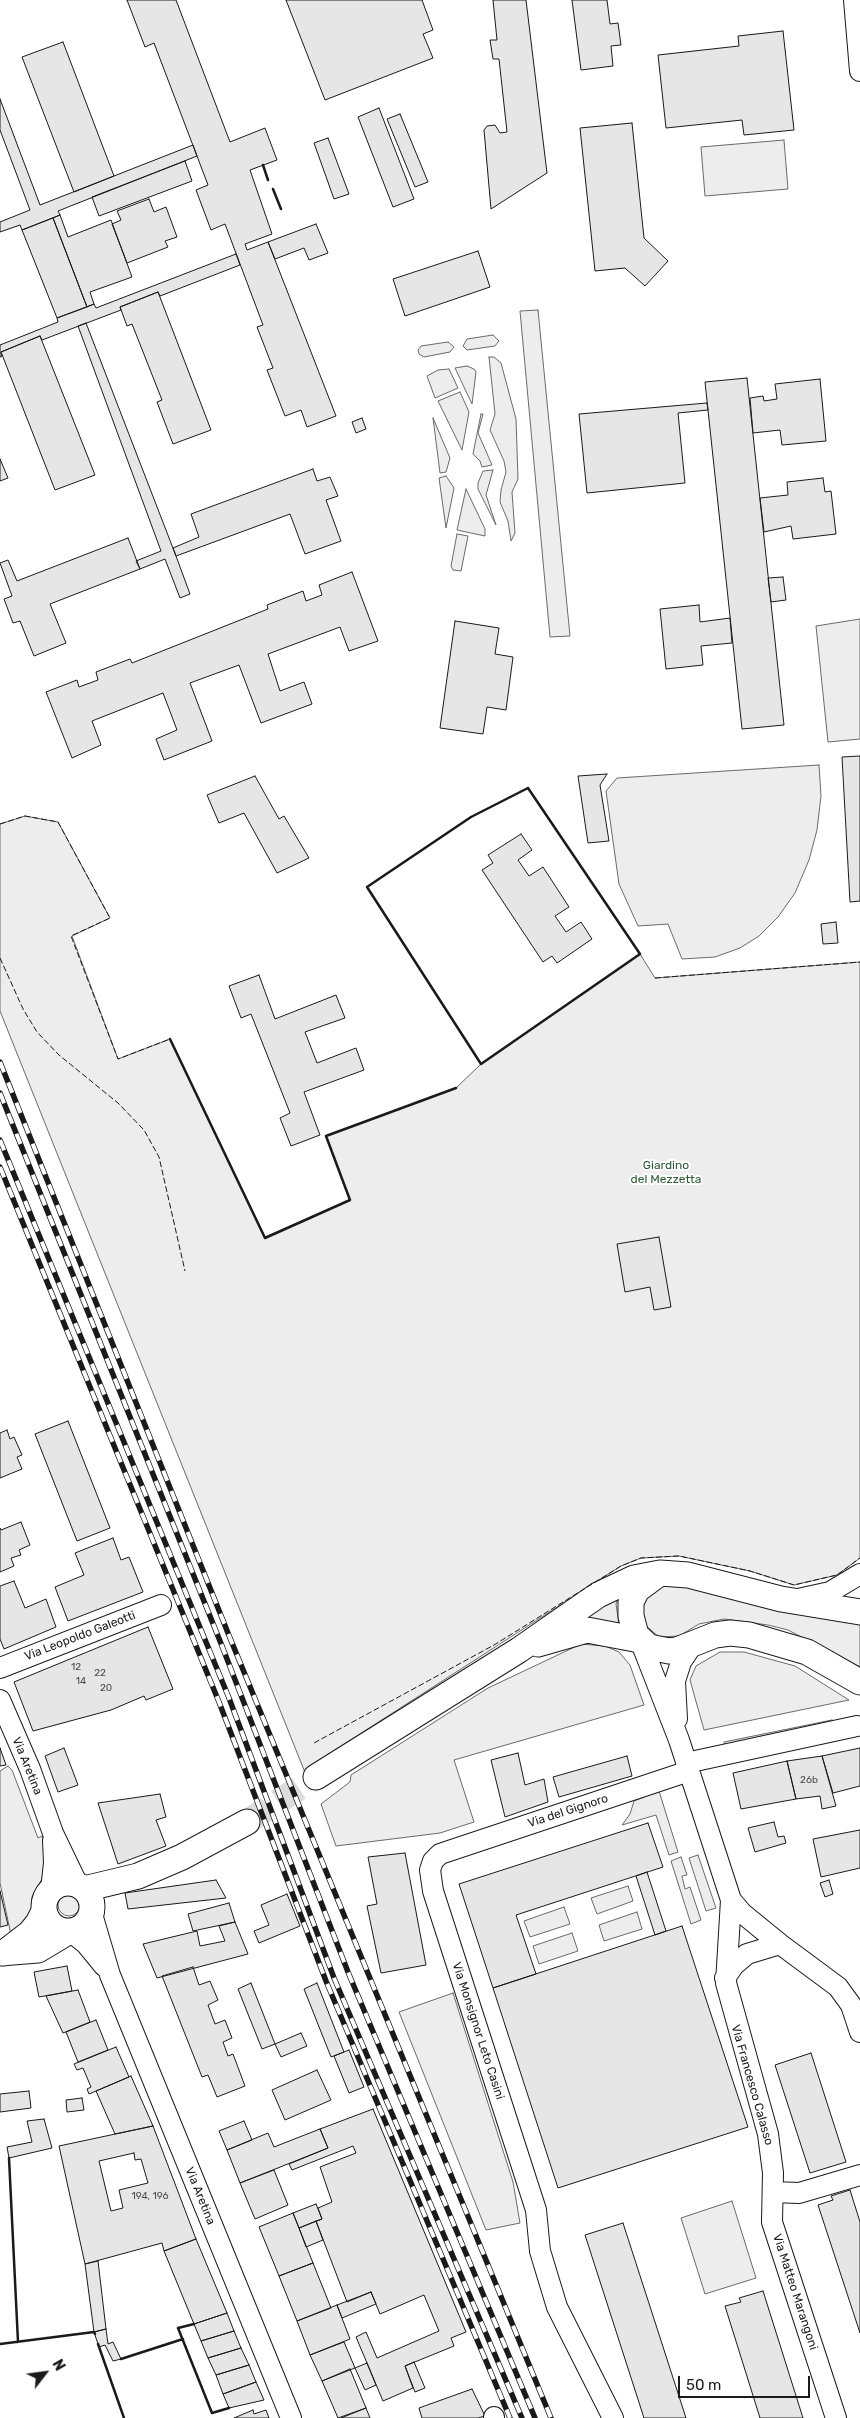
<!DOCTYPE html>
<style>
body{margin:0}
#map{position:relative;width:860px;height:2418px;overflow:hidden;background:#fff;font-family:Rubik,sans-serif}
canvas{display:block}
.north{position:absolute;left:20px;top:2348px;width:50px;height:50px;-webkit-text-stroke:4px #fff;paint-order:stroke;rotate:60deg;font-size:14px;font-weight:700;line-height:20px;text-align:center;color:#1a1a1a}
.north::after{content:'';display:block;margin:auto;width:18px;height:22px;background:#1a1a1a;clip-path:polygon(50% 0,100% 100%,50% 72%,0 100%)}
.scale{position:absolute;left:678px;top:2376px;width:132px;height:22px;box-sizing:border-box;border:2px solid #1a1a1a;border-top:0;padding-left:6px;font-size:15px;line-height:18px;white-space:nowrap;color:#1a1a1a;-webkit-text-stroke:4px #fff;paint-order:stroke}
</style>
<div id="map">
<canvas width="860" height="2418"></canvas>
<div class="north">N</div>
<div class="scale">50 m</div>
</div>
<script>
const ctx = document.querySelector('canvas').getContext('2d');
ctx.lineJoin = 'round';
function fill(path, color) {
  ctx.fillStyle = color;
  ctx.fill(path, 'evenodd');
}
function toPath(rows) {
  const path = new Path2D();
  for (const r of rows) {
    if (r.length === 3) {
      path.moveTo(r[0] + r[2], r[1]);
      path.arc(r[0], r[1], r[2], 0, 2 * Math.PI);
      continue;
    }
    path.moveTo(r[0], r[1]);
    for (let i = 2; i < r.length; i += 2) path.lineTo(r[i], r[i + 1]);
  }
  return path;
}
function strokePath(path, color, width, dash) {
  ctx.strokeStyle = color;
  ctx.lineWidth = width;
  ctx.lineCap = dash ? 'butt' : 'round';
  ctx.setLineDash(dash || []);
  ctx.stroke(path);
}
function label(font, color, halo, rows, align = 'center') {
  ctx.font = font + ' Rubik,sans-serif';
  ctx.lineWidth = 4;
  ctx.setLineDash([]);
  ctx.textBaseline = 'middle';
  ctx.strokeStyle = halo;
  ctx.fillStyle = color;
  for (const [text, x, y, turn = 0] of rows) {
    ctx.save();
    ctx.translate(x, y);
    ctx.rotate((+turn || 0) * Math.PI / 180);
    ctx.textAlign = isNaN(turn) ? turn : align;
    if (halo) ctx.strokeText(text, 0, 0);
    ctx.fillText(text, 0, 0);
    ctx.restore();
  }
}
const built = toPath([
 [784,140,788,189,705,196,701,147,784,140],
 [538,310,570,636,550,637,520,311,538,310],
 [493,335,499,341,495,346,467,350,463,346,467,339,493,335],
 [448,342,454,347,450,352,424,357,419,354,418,350,421,346,448,342],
 [489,357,494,357,501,363,516,419,518,479,512,492,515,533,511,541,508,521,500,502,501,490,506,472,504,461,490,430,495,414,489,357],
 [467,366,474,369,476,372,472,404,455,368,467,366],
 [449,369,458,388,435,398,427,376,438,370,449,369],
 [460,392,469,412,462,450,438,401,460,392],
 [481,414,483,414,478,433,492,465,482,467,480,461,473,454,481,414],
 [433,418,450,458,446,472,440,473,433,418],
 [493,470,486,495,496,525,478,489,478,483,483,471,493,470],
 [446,476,454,488,446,528,439,478,446,476],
 [466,489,485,529,485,536,457,530,466,489],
 [457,534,468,536,461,571,453,570,451,566,457,534],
 [860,619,860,739,828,742,816,626,860,619],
 [819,765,821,796,817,830,809,860,795,893,778,917,759,936,740,948,715,957,682,959,668,924,638,926,619,884,606,791,617,778,819,765],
 [25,816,58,822,110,918,72,936,118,1059,170,1039,265,1237,350,1200,326,1136,456,1088,481,1064,640,954,655,978,860,962,860,1558,837,1575,794,1585,750,1571,679,1556,641,1558,621,1566,304,1770,0,1011,0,824,25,816],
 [667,1584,687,1585,813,1617,860,1621,860,1667,788,1630,768,1625,724,1619,699,1624,679,1636,659,1637,644,1624,641,1615,644,1594,667,1584],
 [620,1592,616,1604,619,1625,569,1622,620,1592],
 [581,1644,605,1646,619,1652,630,1665,644,1705,454,1760,474,1822,440,1833,336,1846,321,1804,350,1782,351,1775,488,1688,581,1644],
 [720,1652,744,1652,795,1666,849,1700,704,1730,690,1680,696,1666,720,1652],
 [832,1720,834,1729,726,1752,724,1742,832,1720],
 [8,1766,12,1770,38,1838,42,1836,46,1845,44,1875,32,1897,31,1918,11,1935,0,1883,0,1771,8,1766],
 [659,1791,678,1852,669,1855,656,1815,622,1825,630,1814,634,1801,659,1791],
 [698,1855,716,1908,706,1911,689,1858,698,1855],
 [681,1857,687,1875,682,1876,685,1889,690,1887,701,1920,691,1924,671,1861,681,1857],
 [628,1886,633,1901,597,1914,591,1898,628,1886],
 [69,1905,11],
 [564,1907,570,1924,530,1937,524,1921,564,1907],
 [637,1912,642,1929,604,1941,599,1925,637,1912],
 [572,1933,578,1951,539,1964,533,1946,572,1933],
 [453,1993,513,2182,520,2223,486,2230,399,2012,453,1993],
 [732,2201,756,2278,705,2294,681,2218,732,2201]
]);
fill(built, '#ededed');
strokePath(built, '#6a6a6a', 1);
const building = toPath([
 [127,0,176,0,230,142,265,128,277,160,250,170,272,234,245,244,247,250,268,242,336,416,307,427,301,410,285,416,267,370,273,368,257,327,263,325,225,224,211,230,196,190,208,185,154,43,145,47,127,0],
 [286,0,422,0,433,30,423,34,433,58,325,100,286,0],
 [493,0,526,0,547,173,491,209,484,130,487,126,495,125,500,133,507,132,499,59,493,59,490,40,497,40,493,0],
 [572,0,607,0,610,24,618,23,621,45,611,46,613,66,581,70,572,0],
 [783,31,794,130,744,135,742,120,666,128,658,55,739,46,738,36,783,31],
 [63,42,114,176,74,192,22,57,63,42],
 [0,99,40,205,193,145,197,156,58,211,60,215,22,230,20,225,0,232,0,222,30,210,0,130,0,99],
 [379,108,414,199,393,207,358,117,379,108],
 [400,114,428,182,415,187,387,119,400,114],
 [632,123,644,238,668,261,645,286,625,268,595,271,580,128,632,123],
 [328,138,349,194,334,199,314,143,328,138],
 [185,161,192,181,99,216,92,197,185,161],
 [149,199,154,212,166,207,177,237,165,241,168,247,127,263,112,224,121,220,117,211,149,199],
 [60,215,68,237,111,220,132,277,90,292,94,304,87,307,53,218,60,215],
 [53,218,87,307,57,318,22,230,53,218],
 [316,224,328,253,309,260,304,248,275,259,268,242,316,224],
 [478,251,490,287,405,316,393,279,478,251],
 [236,254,240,265,160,296,158,292,120,307,121,310,42,340,40,336,1,352,2,356,0,357,0,345,58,322,57,318,94,304,96,308,236,254],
 [158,292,211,430,173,444,157,402,162,400,132,324,127,326,120,307,158,292],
 [86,323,176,556,190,594,180,598,165,559,140,569,136,561,161,551,78,326,86,323],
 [40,336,95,475,55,490,1,352,40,336],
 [747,378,784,725,742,729,705,382,747,378],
 [820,379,826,441,782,445,780,430,753,433,750,398,763,396,764,401,777,399,775,384,820,379],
 [707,403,708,410,678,413,685,483,587,493,579,414,707,403],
 [362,418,366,429,356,433,352,422,362,418],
 [0,459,8,478,0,481,0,459],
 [313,469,317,481,330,477,338,496,326,500,341,541,305,554,290,514,176,556,173,548,199,537,191,514,313,469],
 [823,478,825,492,831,491,836,534,793,539,791,526,764,532,760,498,788,495,787,482,823,478],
 [128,538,140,569,50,604,66,643,34,656,20,621,13,623,4,599,12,596,0,563,8,560,17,581,128,538],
 [352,572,378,641,349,651,340,627,268,654,280,691,304,682,312,704,261,723,239,665,190,683,212,741,164,760,156,739,177,730,163,693,92,721,101,745,72,758,46,692,77,680,79,687,98,680,96,672,130,659,132,663,268,609,267,605,303,591,306,601,322,595,319,585,352,572],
 [783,577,786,600,771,602,768,578,783,577],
 [699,605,700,622,730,618,732,643,701,646,703,665,666,669,660,609,699,605],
 [455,621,499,628,495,654,513,657,506,710,487,707,483,734,440,728,455,621],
 [860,756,860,901,850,902,842,757,860,756],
 [607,774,600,785,609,841,588,843,578,776,607,774],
 [255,776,279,819,284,816,309,858,277,873,244,813,219,823,207,795,255,776],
 [521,834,532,850,518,860,529,876,543,867,569,907,555,916,566,932,581,922,592,939,557,963,552,956,543,962,482,870,493,863,488,855,521,834],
 [836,922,838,943,823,944,821,924,836,922],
 [259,975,275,1019,336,995,345,1018,305,1032,317,1063,356,1048,364,1070,304,1092,320,1135,291,1146,280,1118,290,1113,251,1014,241,1018,229,986,259,975],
 [659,1237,671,1307,654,1310,650,1287,625,1292,617,1244,659,1237],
 [68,1421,110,1528,77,1541,35,1434,68,1421],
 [7,1430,10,1439,14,1437,22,1455,17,1457,22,1469,0,1478,0,1433,7,1430],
 [21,1522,30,1545,19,1550,21,1555,11,1558,14,1566,0,1572,0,1528,1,1530,21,1522],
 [113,1538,121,1560,129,1557,143,1592,68,1621,55,1587,84,1575,75,1553,113,1538],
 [14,1581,25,1608,46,1599,56,1627,4,1649,0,1639,0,1586,14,1581],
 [148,1627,173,1689,146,1700,144,1696,111,1710,33,1731,14,1682,148,1627],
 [0,1748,6,1765,0,1766,0,1748],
 [64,1748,78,1785,58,1792,45,1756,64,1748],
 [860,1748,860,1786,833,1793,822,1756,860,1748],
 [518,1753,525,1785,544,1779,548,1802,505,1817,491,1760,518,1753],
 [627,1756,632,1776,559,1797,553,1777,627,1756],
 [822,1756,836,1806,822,1809,820,1796,796,1799,787,1761,822,1756],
 [787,1761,796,1799,741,1809,733,1773,787,1761],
 [160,1794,166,1817,156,1820,166,1846,118,1864,98,1803,160,1794],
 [774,1822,778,1837,784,1836,786,1843,755,1852,748,1828,774,1822],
 [648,1823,663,1867,516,1915,536,1974,493,1988,459,1884,648,1823],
 [860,1830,860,1868,821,1877,813,1839,860,1830],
 [405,1853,426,1965,381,1973,367,1906,377,1904,368,1857,405,1853],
 [647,1872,666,1931,655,1935,636,1876,647,1872],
 [216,1880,226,1898,128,1909,125,1893,216,1880],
 [829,1880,833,1894,825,1897,820,1883,829,1880],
 [0,1891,8,1925,0,1927,0,1891],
 [287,1894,300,1926,259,1943,254,1931,269,1925,261,1905,287,1894],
 [229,1903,235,1922,193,1931,188,1914,229,1903],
 [235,1922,248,1954,157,1978,143,1944,197,1931,200,1946,225,1941,219,1926,235,1922],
 [682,1926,748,2127,558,2188,493,1988,682,1926],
 [67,1966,72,1991,39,1997,34,1972,67,1966],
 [193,1967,199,1985,210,1981,218,2000,208,2005,215,2024,225,2020,232,2038,223,2042,228,2056,233,2054,245,2086,217,2097,208,2075,202,2077,162,1976,193,1967],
 [251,1983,275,2044,262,2049,238,1989,251,1983],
 [317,1983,344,2052,331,2057,304,1989,317,1983],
 [78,1990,90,2022,63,2033,46,1996,78,1990],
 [96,2020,108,2050,78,2062,66,2032,96,2020],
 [301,2033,307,2046,281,2057,275,2044,301,2033],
 [116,2047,129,2077,89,2094,87,2089,91,2087,83,2068,77,2070,74,2064,116,2047],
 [349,2050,364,2087,349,2093,334,2056,349,2050],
 [811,2053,846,2162,810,2173,775,2065,811,2053],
 [317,2070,331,2100,285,2120,272,2090,317,2070],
 [131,2076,153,2126,115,2134,96,2091,131,2076],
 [29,2091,31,2108,0,2112,0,2094,29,2091],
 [82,2098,84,2110,67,2112,66,2100,82,2098],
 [373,2109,466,2332,451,2338,454,2346,405,2366,413,2388,383,2401,356,2337,366,2332,377,2358,439,2331,424,2295,380,2314,371,2292,347,2302,316,2221,322,2219,318,2208,332,2202,320,2167,356,2153,353,2146,292,2170,289,2164,328,2148,320,2129,373,2109],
 [44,2119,52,2148,9,2158,7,2147,32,2142,27,2121,44,2119],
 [244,2121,252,2140,227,2150,219,2131,244,2121],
 [153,2126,196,2239,164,2251,162,2243,85,2264,59,2146,153,2126],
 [134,2153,135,2160,141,2159,148,2183,119,2190,123,2208,111,2211,99,2161,134,2153],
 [320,2129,328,2148,240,2183,227,2150,268,2133,274,2147,320,2129],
 [274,2170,288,2205,255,2219,240,2183,274,2170],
 [850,2190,860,2222,860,2333,818,2205,833,2200,831,2196,850,2190],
 [316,2204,322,2219,299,2228,293,2213,316,2204],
 [293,2213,313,2263,279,2276,259,2227,293,2213],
 [316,2221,323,2240,306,2247,299,2228,316,2221],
 [623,2223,686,2418,644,2418,585,2235,623,2223],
 [196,2239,227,2313,194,2324,164,2251,196,2239],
 [98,2261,106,2329,94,2332,85,2264,98,2261],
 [313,2263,331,2308,297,2321,279,2276,313,2263],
 [763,2291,803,2418,760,2418,725,2306,741,2302,739,2298,763,2291],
 [371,2292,376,2304,342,2318,337,2305,371,2292],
 [337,2305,350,2339,310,2355,297,2321,337,2305],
 [227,2313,234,2331,201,2341,194,2324,227,2313],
 [106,2329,108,2344,113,2342,121,2359,113,2361,105,2345,99,2347,94,2332,106,2329],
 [234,2331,241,2348,208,2358,201,2341,234,2331],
 [344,2342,355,2368,322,2381,310,2355,344,2342],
 [241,2348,249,2365,216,2375,208,2358,241,2348],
 [414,2362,425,2388,415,2392,405,2366,414,2362],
 [367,2363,376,2385,365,2390,355,2368,367,2363],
 [249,2365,256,2382,223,2394,216,2375,249,2365],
 [350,2369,366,2408,338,2418,322,2381,350,2369],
 [256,2382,264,2400,229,2408,223,2394,256,2382],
 [472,2389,485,2416,478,2418,422,2418,419,2408,472,2389],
 [366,2408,370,2418,341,2418,366,2408],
 [253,2410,254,2414,266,2410,269,2418,234,2418,253,2410]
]);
fill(building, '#e6e6e6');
strokePath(building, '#1a1a1a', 1);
strokePath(toPath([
 [247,1822,316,1777]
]), '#ddd', 25, [25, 12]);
const minor = toPath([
 [854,0,860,71],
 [798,1599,830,1592,860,1574],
 [640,1640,679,1740,731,1900,742,1913,780,1944,838,1987,851,2005,860,2032],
 [0,1668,161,1605],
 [0,1700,30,1769,53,1833,78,1885],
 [677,1719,675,1681,681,1662,693,1644],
 [686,1763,857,1726],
 [51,1890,54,1863,53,1840],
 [731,1900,726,1983,768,2134,773,2173,772,2222,836,2418],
 [92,1914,110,1975,291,2418],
 [71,1932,86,1944,104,1966],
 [725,1978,734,1965,747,1954,780,1944],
 [774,2192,799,2193,860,2175],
 [494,2417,494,2418],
 [613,2418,557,2307,540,2251,536,2210,433,1891,430,1870,433,1861,440,1854,689,1771]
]);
const major = toPath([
 [656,1576,637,1590,631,1602,631,1616,636,1635,649,1647,669,1651,677,1650,715,1635,730,1633,749,1635,807,1652,860,1682],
 [538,1644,587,1630,640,1640],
 [316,1777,519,1650,598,1595,634,1578,660,1573,688,1575,781,1599,860,1612],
 [68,1907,24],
 [84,1889,138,1876,182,1857,247,1822],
 [0,1953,38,1950,68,1932],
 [4,1953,30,1933,38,1923,44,1911]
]);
strokePath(minor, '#1a1a1a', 22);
strokePath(major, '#1a1a1a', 27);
strokePath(minor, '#fff', 20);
strokePath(major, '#fff', 25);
const rail = toPath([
 [0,1062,230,1638,551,2418],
 [0,1093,222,1646,348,1972,535,2418],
 [0,1140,229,1698,334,1978,522,2418],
 [0,1167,219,1702,326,1981,510,2418]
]);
strokePath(rail, '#1a1a1a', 5.5);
strokePath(rail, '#fff', 4, [11]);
strokePath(toPath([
 [0,824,25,816,58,822,110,918,71,936,118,1059,170,1039],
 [0,958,23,1009,37,1032,59,1055,118,1103,144,1130,159,1157,185,1271],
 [655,978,860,962],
 [314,1743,494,1645,621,1566,641,1558,679,1556,750,1571,794,1585,837,1575,860,1558]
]), '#1a1a1a', 1, [6, 2.5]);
strokePath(toPath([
 [263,165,268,180],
 [273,189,281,209],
 [528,788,640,954,481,1064,367,887,471,817,528,788],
 [170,1039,265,1238,350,1200,326,1136,456,1088],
 [9,2158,18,2342],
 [194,2324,178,2328,212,2413,229,2408],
 [0,2344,94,2332,95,2334],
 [98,2344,124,2418],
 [121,2359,183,2339]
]), '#1a1a1a', 2.5);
label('10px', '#4d4d4d', null, [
 ["12",76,1667],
 ["22",100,1673],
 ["14",81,1681],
 ["20",106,1688],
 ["26b",809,1780],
 ["194, 196",150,2196]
]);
label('12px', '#2b5a34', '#fff', [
 ["Giardino",666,1166],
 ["del Mezzetta",666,1180]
]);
label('12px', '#1a1a1a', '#fff', [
 ["Via Leopoldo Galeotti",80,1636,-21],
 ["Via Aretina",27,1766,68],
 ["Via del Gignoro",568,1811,-18],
 ["Via Monsignor Leto Casini",478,2031,72],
 ["Via Francesco Calasso",752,2085,74],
 ["Via Aretina",200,2196,68],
 ["Via Matteo Marangoni",795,2292,72]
]);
</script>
